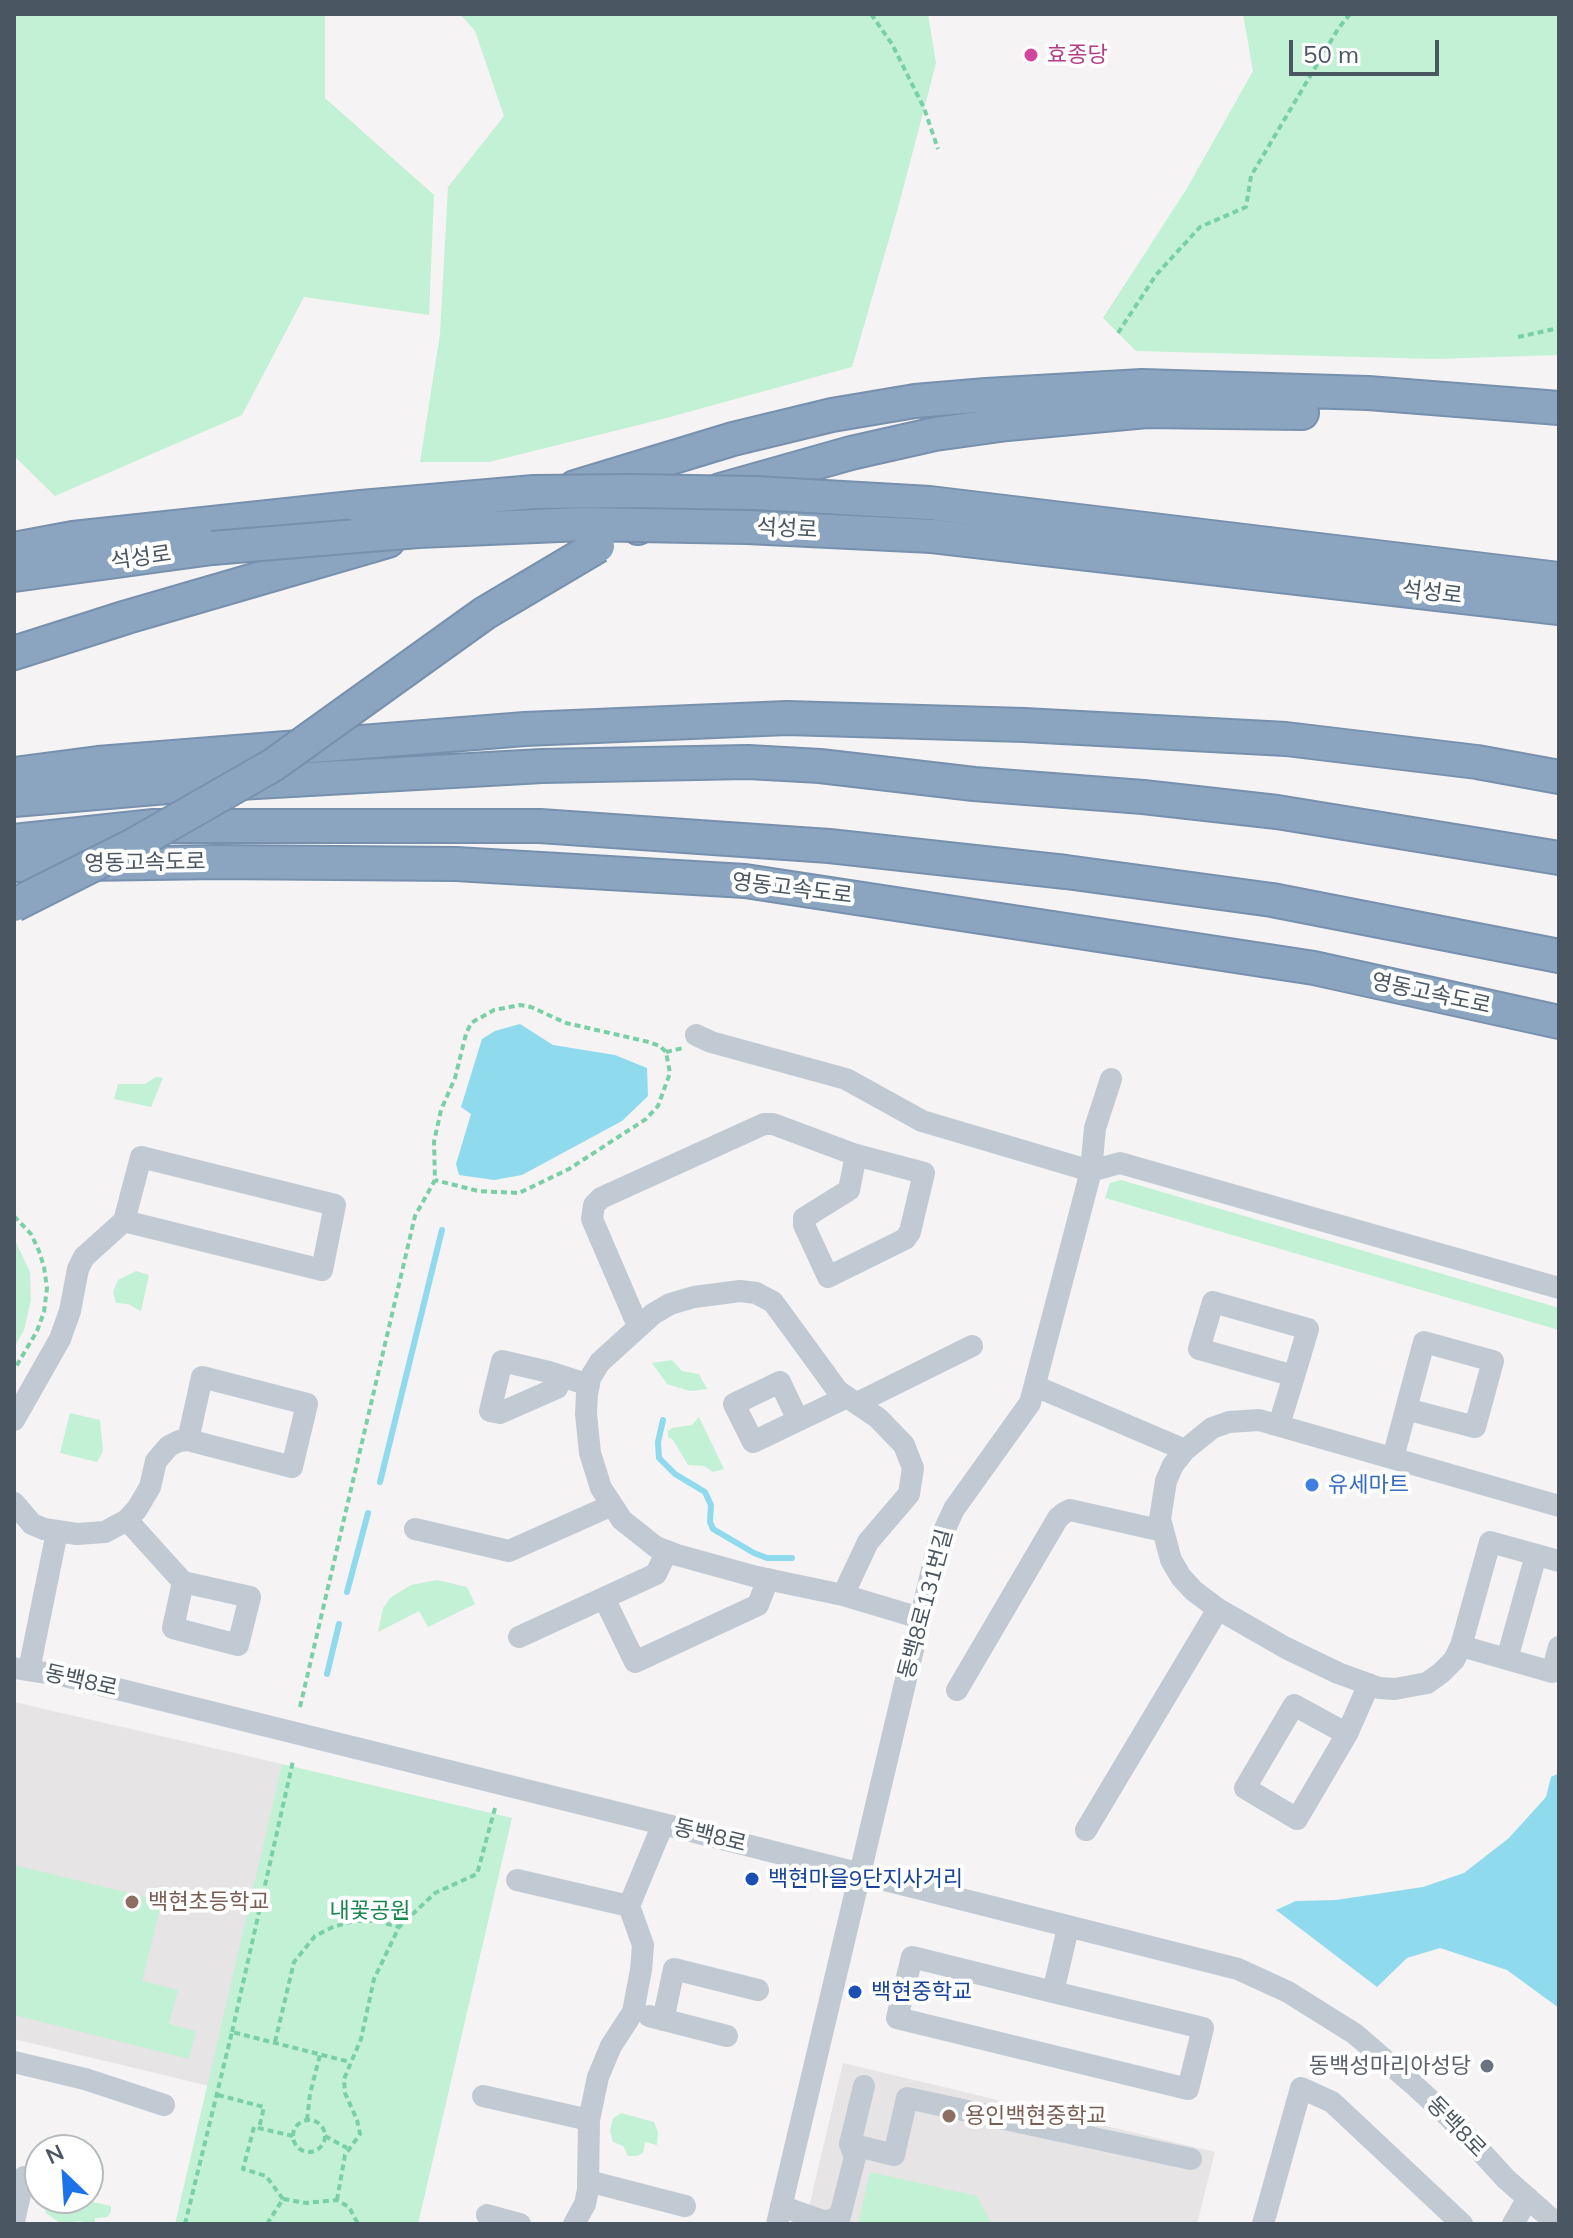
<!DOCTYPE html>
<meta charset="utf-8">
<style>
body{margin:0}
#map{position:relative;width:1573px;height:2238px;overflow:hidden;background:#f5f3f3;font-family:Mulish,sans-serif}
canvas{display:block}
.frame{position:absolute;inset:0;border:16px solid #4a5661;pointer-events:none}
.north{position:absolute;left:24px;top:2134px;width:80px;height:80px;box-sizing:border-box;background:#fff;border:2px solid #b7bbc0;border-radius:50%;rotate:335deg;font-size:22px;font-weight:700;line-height:32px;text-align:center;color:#4a5661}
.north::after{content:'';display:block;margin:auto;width:28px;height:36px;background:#1a73e8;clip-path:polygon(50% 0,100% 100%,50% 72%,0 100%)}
.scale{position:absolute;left:1289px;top:40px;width:150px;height:36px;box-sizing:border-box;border:4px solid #4a5661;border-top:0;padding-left:10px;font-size:24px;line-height:28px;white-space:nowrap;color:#4a5661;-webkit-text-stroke:6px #fff;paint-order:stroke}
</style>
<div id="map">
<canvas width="1573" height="2238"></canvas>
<div class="frame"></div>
<div class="north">N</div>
<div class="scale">50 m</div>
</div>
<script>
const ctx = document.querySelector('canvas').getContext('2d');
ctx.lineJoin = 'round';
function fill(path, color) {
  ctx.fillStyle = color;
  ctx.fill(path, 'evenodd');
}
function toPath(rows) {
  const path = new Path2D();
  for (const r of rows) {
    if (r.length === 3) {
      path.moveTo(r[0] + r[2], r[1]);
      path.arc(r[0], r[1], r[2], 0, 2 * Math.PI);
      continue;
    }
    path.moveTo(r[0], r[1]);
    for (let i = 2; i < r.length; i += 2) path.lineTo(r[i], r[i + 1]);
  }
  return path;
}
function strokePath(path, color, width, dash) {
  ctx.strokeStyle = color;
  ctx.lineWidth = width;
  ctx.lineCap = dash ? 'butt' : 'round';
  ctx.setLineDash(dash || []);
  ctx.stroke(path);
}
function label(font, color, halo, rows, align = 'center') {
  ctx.font = font + ' Mulish,"Noto Sans KR",sans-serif';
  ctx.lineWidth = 8;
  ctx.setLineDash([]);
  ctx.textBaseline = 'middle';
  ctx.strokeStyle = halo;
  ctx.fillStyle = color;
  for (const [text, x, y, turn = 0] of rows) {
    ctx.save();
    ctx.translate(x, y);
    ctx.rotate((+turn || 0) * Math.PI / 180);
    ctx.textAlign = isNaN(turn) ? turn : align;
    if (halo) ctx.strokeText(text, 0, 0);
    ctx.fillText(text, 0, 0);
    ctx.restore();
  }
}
fill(toPath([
 [14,1702,282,1764,209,2086,14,2039],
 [843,2063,1215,2152,1197,2224,805,2224]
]), '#e6e4e5');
fill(toPath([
 [14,14,325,14,325,98,434,195,429,315,304,297,242,415,55,496,14,456],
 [460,14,928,14,936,63,898,208,852,367,659,420,489,462,420,462,440,334,448,187,504,116,475,31],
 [1243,14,1559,14,1559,355,1435,359,1136,351,1103,318,1186,190,1253,71],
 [156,1077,163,1078,151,1107,114,1099,118,1084,145,1084],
 [1121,1180,1559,1308,1559,1330,1105,1198,1110,1183],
 [14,1238,30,1272,31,1300,24,1330,14,1348],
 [136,1271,149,1275,141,1311,128,1304,116,1303,113,1292,118,1280],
 [672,1360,682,1371,699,1374,707,1389,690,1391,667,1384,652,1363],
 [70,1413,100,1420,103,1451,97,1462,60,1453],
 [699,1417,724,1469,713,1472,704,1466,688,1465,673,1440,668,1437,668,1431,672,1428,692,1425],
 [437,1580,467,1587,475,1604,428,1627,419,1611,378,1632,383,1608,390,1598,411,1585],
 [282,1764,512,1818,418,2224,175,2224],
 [14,1865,162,1901,142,1981,178,1990,169,2024,196,2031,189,2059,14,2015],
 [621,2113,654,2122,658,2132,657,2145,645,2142,643,2153,637,2156,628,2156,623,2146,613,2142,610,2131,613,2118],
 [870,2172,977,2196,992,2224,858,2224],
 [41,2198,75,2198,111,2206,111,2212,107,2217,95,2218,95,2224,83,2224,81,2221,60,2223,46,2213]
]), '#c3f1d5');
fill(toPath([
 [520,1024,553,1045,615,1055,647,1068,648,1096,622,1121,522,1175,494,1180,459,1175,456,1164,471,1114,461,1107,482,1039,495,1031],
 [1559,1773,1559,2008,1507,1970,1440,1948,1407,1958,1377,1987,1276,1910,1296,1901,1336,1900,1423,1887,1464,1873,1509,1838,1546,1797,1551,1777]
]), '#90daee');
strokePath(toPath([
 [663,1420,658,1442,659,1458,675,1474,705,1492,711,1505,710,1522,713,1529,754,1553,767,1558,792,1558],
 [380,1482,442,1230],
 [347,1592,368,1513],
 [327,1674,339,1624]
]), '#90daee', 6);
const highway = toPath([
 [575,487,733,439,832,415,915,401,986,395,1142,386,1368,393,1559,408],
 [930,503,1559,579],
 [638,528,720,490,851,453,935,434,1007,424,1147,411,1302,413],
 [932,536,1559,608],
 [14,549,73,538,361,507],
 [14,575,212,548],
 [14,653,127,617,388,541],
 [14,774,98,763,525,729,787,718,1024,725,1286,739,1477,762,1559,777],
 [14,800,167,787,542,766,748,762,820,766,974,784,1143,797,1277,812,1559,858],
 [14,841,154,826,540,826,829,846,1066,872,1272,900,1559,956],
 [14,865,219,862,456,864,745,881,1314,968,1559,1022]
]);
strokePath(highway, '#7690ad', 36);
strokePath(toPath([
 [871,14,892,44,924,108,938,149],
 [1118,333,1156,275,1200,227,1246,207,1251,176,1338,29,1350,14],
 [1518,337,1559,328],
 [666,1052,683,1048],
 [14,1216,31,1234,39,1251,44,1267,47,1288,44,1312,37,1331,14,1370],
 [300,1707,415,1216,435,1180,434,1142,441,1110,455,1078,466,1034,471,1023,494,1010,520,1005,531,1007,566,1023,649,1042,660,1046,666,1052,670,1073,658,1106,646,1119,569,1169,519,1193,478,1191,435,1180],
 [232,2032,293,1761],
 [275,2042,294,1962,315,1936,333,1927,354,1921,377,1921,399,1927],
 [218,2095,264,2107,259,2128],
 [309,2136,16],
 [307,2120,310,2094,320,2055],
 [325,2136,347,2148],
 [283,2199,266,2176,243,2169,254,2127,293,2136],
 [337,2200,345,2155,360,2134,357,2120,345,2093,344,2079,361,2039,374,1979,399,1927,435,1893,477,1874,495,1808],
 [185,2224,232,2032,350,2062],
 [267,2224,283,2199,306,2203,337,2200,349,2207,358,2224]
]), '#7ad0a6', 4, [6, 4]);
strokePath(toPath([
 [696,1035,711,1042,846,1079,922,1121,1091,1171,1120,1163,1559,1288],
 [638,1326,592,1219,594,1205,601,1198,764,1124,773,1124,856,1155,924,1173,910,1232,905,1239,828,1277,804,1225,804,1218,849,1190,856,1155],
 [561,1376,557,1388,500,1413,490,1411,502,1361,549,1372,589,1385],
 [1035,1386,1185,1450,1212,1428,1229,1422,1259,1420,1559,1506],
 [857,1403,972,1346],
 [14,1420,60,1339,70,1311,78,1269,84,1257,124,1221,141,1157,335,1205,322,1270,124,1221],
 [798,1420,780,1382,734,1404,753,1442,847,1397],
 [1279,1425,1294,1376,1308,1329,1213,1302,1199,1349,1294,1376],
 [1185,1450,1173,1465,1166,1481,1160,1519,1171,1560,1181,1577,1194,1591,1218,1609,1286,1648,1338,1673,1379,1688,1395,1689,1427,1683,1441,1673,1454,1660,1461,1646,1490,1542,1559,1561],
 [1393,1458,1406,1409,1424,1342,1493,1361,1475,1427,1406,1409],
 [14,1503,32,1524,44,1529,77,1534,105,1532,127,1520,137,1509,150,1487,156,1461,169,1446,179,1441,188,1440,292,1467,307,1404,202,1377,188,1440],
 [127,1520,183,1582,173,1628,238,1645,250,1597,183,1582],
 [415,1529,509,1551,610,1506],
 [843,1595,868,1542,909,1494,913,1468,904,1445,878,1418,838,1391,773,1302,756,1293,740,1291,694,1297,670,1304,653,1314,600,1362,590,1378,587,1394,586,1414,590,1453,601,1488,622,1520,656,1547,677,1555,757,1577,843,1595,920,1618],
 [604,1598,635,1662,758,1605,768,1579],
 [519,1637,656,1574,667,1551],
 [1461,1646,1552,1672,1559,1647],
 [1507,1659,1536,1555],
 [14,1668,65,1676,663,1824,1238,1969,1288,1992,1355,2034,1414,2085,1451,2119,1506,2179,1557,2224],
 [29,1670,57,1532],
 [957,1690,1058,1518,1064,1513,1070,1510,1163,1531],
 [1347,1734,1294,1705,1245,1788,1297,1819,1347,1734,1369,1684],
 [1086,1830,1218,1609],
 [517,1880,629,1906],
 [1053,1992,1203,2028,1188,2089,897,2018,912,1957,1053,1992,1068,1928],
 [649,2016,727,2036],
 [663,2020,674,1969,758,1990],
 [14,2062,85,2079,164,2105],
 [483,2096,589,2120],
 [850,2144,894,2155,907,2098,1191,2159],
 [588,2181,685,2206],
 [781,2206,826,2222,840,2216,855,2157,850,2144,864,2086],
 [487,2215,520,2224],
 [14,2221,24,2177],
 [574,2224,585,2204,588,2190,589,2120,598,2077,611,2046,633,2012,641,1970,643,1945,629,1906,663,1824],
 [777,2224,938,1544,954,1509,1030,1403,1091,1171,1095,1128,1111,1079],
 [1263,2224,1301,2088,1332,2102,1462,2224],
 [1513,2224,1528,2198]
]), '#c1cad2', 22);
strokePath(highway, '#8ba5c1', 32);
const highwayBridge = toPath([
 [361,507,534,492,629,491,755,493,930,503],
 [212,548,418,531,583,524,747,527,932,536],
 [14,905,135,844,273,765,485,613,598,546]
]);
strokePath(highwayBridge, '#7690ad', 36, []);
strokePath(highwayBridge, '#8ba5c1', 32);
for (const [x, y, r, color] of [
 [1031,55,8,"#d1479c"],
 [1312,1485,8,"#3f7fe0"],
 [752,1879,8,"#1a4fb4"],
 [132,1902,8,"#8d6e63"],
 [855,1992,8,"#1a4fb4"],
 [1487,2066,8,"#6b7280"],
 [949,2116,8,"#8d6e63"]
]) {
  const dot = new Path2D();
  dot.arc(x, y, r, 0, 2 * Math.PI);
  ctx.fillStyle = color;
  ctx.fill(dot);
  strokePath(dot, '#fff', 3);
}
label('22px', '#b23c85', '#fff', [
 ["효종당",1047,55]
], 'left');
label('22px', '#4a5661', '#fff', [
 ["석성로",787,529,3],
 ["석성로",141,558,-8],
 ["석성로",1432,593,7],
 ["영동고속도로",145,863,-1],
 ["영동고속도로",792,889,7],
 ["영동고속도로",1431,994,12],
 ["동백8로131번길",926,1604,-75],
 ["동백8로",81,1681,13],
 ["동백8로",710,1836,14],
 ["동백8로",1456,2127,46]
]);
label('22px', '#366cbe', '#fff', [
 ["유세마트",1328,1485]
], 'left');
label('22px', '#164399', '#fff', [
 ["백현마을9단지사거리",768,1879],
 ["백현중학교",871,1992]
], 'left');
label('22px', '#785e54', '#fff', [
 ["백현초등학교",148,1902],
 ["용인백현중학교",965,2116]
], 'left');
label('22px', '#17864f', '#fff', [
 ["내꽃공원",370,1911]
]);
label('22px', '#5b616d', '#fff', [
 ["동백성마리아성당",1471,2066]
], 'right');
</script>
